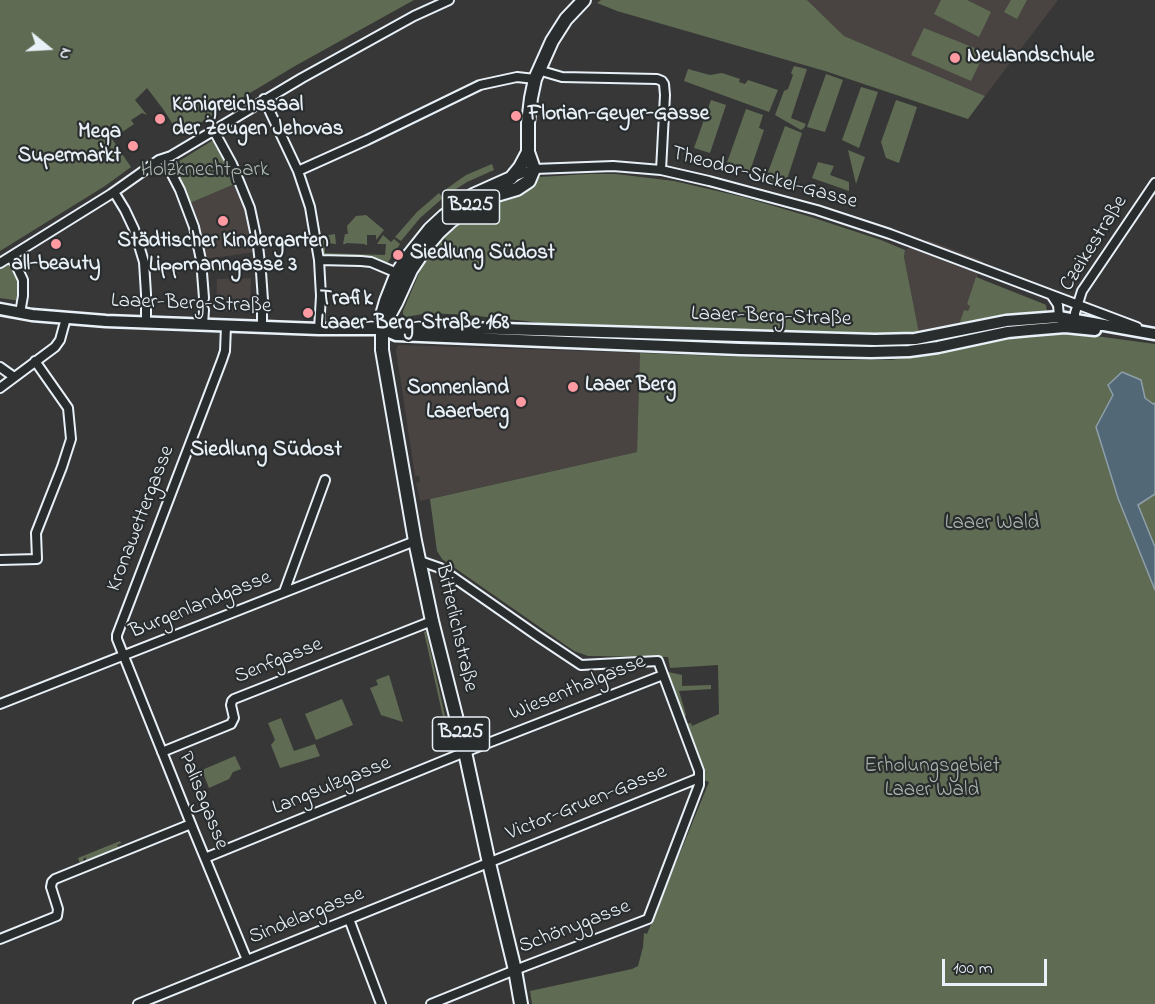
<!DOCTYPE html>
<meta charset="utf-8">
<style>
body{margin:0}
#map{position:relative;width:1155px;height:1004px;overflow:hidden;background:#383737;font-family:"Indie Flower",sans-serif}
canvas{display:block}
.north{position:absolute;left:18px;top:18px;width:60px;height:60px;-webkit-text-stroke:4px #2a2d2e;paint-order:stroke;rotate:108deg;font-size:16px;font-weight:700;line-height:24px;text-align:center;color:#e8f1f8}
.north::after{content:'';display:block;margin:auto;width:21px;height:27px;background:#e8f1f8;clip-path:polygon(50% 0,100% 100%,50% 72%,0 100%)}
.scale{position:absolute;left:942px;top:959px;width:105px;height:27px;box-sizing:border-box;border:3px solid #e8f1f8;border-top:0;padding-left:8px;font-size:18px;line-height:21px;white-space:nowrap;color:#e8f1f8;-webkit-text-stroke:4px #2a2d2e;paint-order:stroke}
</style>
<div id="map">
<canvas width="1155" height="1004"></canvas>
<div class="north">N</div>
<div class="scale">100 m</div>
</div>
<script>
const ctx = document.querySelector('canvas').getContext('2d');
ctx.lineJoin = 'round';
function fill(path, color) {
  ctx.fillStyle = color;
  ctx.fill(path, 'evenodd');
}
function toPath(rows) {
  const path = new Path2D();
  for (const r of rows) {
    path.moveTo(r[0], r[1]);
    for (let i = 2; i < r.length; i += 2) path.lineTo(r[i], r[i + 1]);
  }
  return path;
}
function strokePath(path, color, width, dash) {
  ctx.strokeStyle = color;
  ctx.lineWidth = width;
  ctx.lineCap = dash ? 'butt' : 'round';
  ctx.setLineDash(dash || []);
  ctx.stroke(path);
}
function label(font, color, halo, rows, align = 'center') {
  ctx.font = font + ' "Indie Flower",sans-serif';
  ctx.lineWidth = 4.5;
  ctx.setLineDash([]);
  ctx.textBaseline = 'middle';
  ctx.strokeStyle = halo;
  ctx.fillStyle = color;
  for (const [text, x, y, turn = 0] of rows) {
    ctx.save();
    ctx.translate(x, y);
    ctx.rotate((+turn || 0) * Math.PI / 180);
    ctx.textAlign = isNaN(turn) ? turn : align;
    if (halo) ctx.strokeText(text, 0, 0);
    ctx.fillText(text, 0, 0);
    ctx.restore();
  }
}
fill(toPath([
 [807,0,1058,0,985,96,844,36],
 [237,183,247,211,256,252,205,259,199,230,190,203],
 [928,240,983,261,967,304,970,305,968,311,959,325,919,333,904,257,905,250],
 [251,278,250,311,226,312,226,311,216,310,217,279],
 [398,345,640,353,637,452,420,501,416,483,420,482,419,476,415,476,396,350]
]), '#494342');
fill(toPath([
 [0,0,414,0,295,66,180,135,163,109,147,88,135,100,147,115,142,113,139,115,131,120,134,124,112,139,131,167,105,186,0,251],
 [601,0,807,0,844,36,985,96,968,119,825,71,617,11,597,3],
 [941,0,967,0,991,12,979,37,934,14],
 [1011,0,1027,0,1017,19,1004,12],
 [924,28,985,52,971,81,911,55],
 [794,66,807,69,791,118,806,124,804,128,801,130,775,115,784,91,788,89,793,75,791,73],
 [688,69,710,75,722,73,740,79,739,82,745,84,748,80,778,90,769,112,684,81],
 [826,74,843,80,825,132,807,127],
 [861,87,878,92,859,148,842,140],
 [711,100,726,105,710,153,694,148],
 [896,100,917,107,899,163,886,158,881,142],
 [746,109,763,115,759,128,764,130,750,171,728,164,724,171],
 [785,126,802,133,784,189,764,183],
 [215,139,237,183,190,203,171,166],
 [848,150,865,157,856,184],
 [818,162,834,166,830,175,849,182,849,191,812,178],
 [492,164,494,170,467,182,445,196,442,192,466,175],
 [589,174,616,174,674,181,743,197,811,217,881,240,905,250,904,257,919,333,869,335,617,329,551,325,526,321,467,315,429,313,411,316,411,318,406,317,403,314,403,311,423,264,430,254,440,241,469,216,484,207,509,199,539,177],
 [439,193,443,198,420,218,401,241,395,237,417,212],
 [366,215,384,230,376,240,376,235,367,235,367,245,365,245,365,244,346,243,346,244,343,244,345,234,348,234,347,226,356,216],
 [335,234,336,244,325,243,325,253,385,255,386,244,377,244,383,235,391,242,394,239,400,244,386,265,325,257,321,254,317,237],
 [5,263,12,264,21,284,20,301,0,298,0,266],
 [976,277,1044,304,1046,305,1047,312,1005,316,959,325,964,310,968,311,970,306,967,304],
 [1002,327,996,330,919,346,879,348,434,333,483,331,657,339,877,345],
 [1044,334,1081,334,1155,344,1155,403,1153,404,1145,398,1113,395,1096,427,1118,498,1155,590,1155,1004,532,1004,530,991,632,969,638,966,643,947,644,933,647,934,709,782,703,780,701,767,686,724,691,723,692,726,719,714,718,665,670,668,668,657,588,656,574,651,442,559,437,551,430,499,637,452,640,353,823,360,891,360,939,353,1010,339],
 [1153,494,1155,494,1155,547,1138,505],
 [426,631,445,716,443,717,424,632],
 [668,672,682,675,682,686,711,685,711,689,679,691,686,715,683,719],
 [389,675,403,722,381,715,370,688,378,685,376,680],
 [342,699,353,725,316,740,305,714],
 [281,718,294,751,315,744,320,756,280,768,271,745,275,740,268,723],
 [235,756,241,769,233,772,229,779,209,788,202,770],
 [120,841,121,843,117,845,119,848,86,861,86,857,83,859,84,862,80,863,78,858]
]), '#5f6c53');
const water = toPath([
 [1122,372,1141,380,1145,398,1153,404,1155,403,1155,494,1138,505,1155,547,1155,590,1118,498,1096,427,1113,395,1108,385,1122,372]
]);
fill(water, '#526876');
strokePath(water, '#8e9faa', 1.5);
const street = toPath([
 [538,70,562,77,657,79,662,81,664,84,665,95,661,170],
 [264,99,298,171,310,207,319,260,321,296,319,329],
 [214,131,232,164,250,208,258,246,261,272,263,300],
 [164,159,180,190,194,227,201,260,204,298],
 [298,171,367,140,480,85,517,77,535,79],
 [513,177,534,169,613,166,661,170,709,181,817,210,890,234,1137,327],
 [114,192,125,210,134,229,144,262,146,294,146,323],
 [10,257,16,265,23,280,23,296,20,313],
 [319,260,361,261,371,262,397,273],
 [0,263,111,194,159,160,171,156,302,78,414,16,449,0],
 [1052,296,1058,305,1059,317,1061,320],
 [1075,323,1075,313,1082,291,1155,183],
 [203,325,204,310],
 [226,326,225,351,222,360,117,635,117,639,193,829,247,960],
 [262,327,262,312],
 [0,367,14,377],
 [0,388,55,347,60,340,66,318],
 [0,560,37,559,36,533,62,467,71,439,68,408,35,361],
 [420,561,440,568,539,637,581,665,658,661,699,771,699,785,648,919,515,970,431,1004],
 [284,592,325,480],
 [0,704,415,541],
 [162,752,231,724,234,718,231,705,232,701,234,699,432,621],
 [205,858,465,752,663,675],
 [349,919,381,1004],
 [0,939,57,916,58,909,51,887,52,882,55,879,191,824],
 [138,1004,699,778]
]);
const secondary = toPath([
 [0,309,32,315,106,321,319,329,382,329,399,326,875,340,915,339,1006,321,1059,317,1155,334],
 [382,329,396,335,740,349,871,352,909,351,938,347,1008,332,1029,330,1065,327,1095,330]
]);
const primary = toPath([
 [384,325,396,303,411,270,427,246,439,232,451,221,477,203,490,197,517,189,529,181,534,169,528,152,528,123,531,98,535,79,552,41,566,19,584,0],
 [521,1004,515,970,489,863,465,752,432,621,415,541,382,350,382,315,386,301,397,273,406,259,430,229,444,216,473,195,511,178,520,167,528,152]
]);
strokePath(street, '#e8f1f8', 12);
strokePath(secondary, '#e8f1f8', 15);
strokePath(primary, '#e8f1f8', 16);
strokePath(street, '#2a2d2e', 8);
strokePath(secondary, '#2a2d2e', 10);
strokePath(primary, '#2a2d2e', 12);
for (const [x, y, r, color] of [
 [955,58,6,"#ff9aa2"],
 [516,116,6,"#ff9aa2"],
 [160,119,6,"#ff9aa2"],
 [133,146,6,"#ff9aa2"],
 [223,221,6,"#ff9aa2"],
 [56,244,6,"#ff9aa2"],
 [398,255,6,"#ff9aa2"],
 [308,313,6,"#ff9aa2"],
 [573,387,6,"#ff9aa2"],
 [521,402,6,"#ff9aa2"]
]) {
  const dot = new Path2D();
  dot.arc(x, y, r, 0, 2 * Math.PI);
  ctx.fillStyle = color;
  ctx.fill(dot);
  strokePath(dot, '#2a2d2e', 2);
}
for (const [x, y, w] of [
 [471,207,57],
 [461,734,57]
]) {
  const box = new Path2D();
  box.roundRect(x - w / 2, y - 17, w, 34, 4.5);
  ctx.fillStyle = '#2a2d2e';
  ctx.fill(box);
  strokePath(box, '#e8f1f8', 1.5);
}
label('bold 20px', '#e8f1f8', null, [
 ["B225",471,207],
 ["B225",461,734]
]);
label('bold 21px', '#e8f1f8', '#2a2d2e', [
 ["Neulandschule",967,58],
 ["Königreichssaal",172,107],
 ["der Zeugen Jehovas",172,131],
 ["Florian-Geyer-Gasse",528,116],
 ["Mega",121,134,"right"],
 ["Supermarkt",121,158,"right"],
 ["Städtischer Kindergarten",223,243,"center"],
 ["Lippmanngasse 3",223,267,"center"],
 ["Siedlung Südost",410,255],
 ["all-beauty",56,266,"center"],
 ["Trafik",320,301],
 ["Laaer-Berg-Straße 168",320,325],
 ["Laaer Berg",585,387],
 ["Sonnenland",509,390,"right"],
 ["Laaerberg",509,414,"right"]
], 'left');
label('21px', '#aab5ae', '#2a2d2e', [
 ["Holzknechtpark",205,172],
 ["Laaer Wald",992,525],
 ["Erholungsgebiet",932,768],
 ["Laaer Wald",932,792]
]);
label('21px', '#e8f1f8', '#2a2d2e', [
 ["Theodor-Sickel-Gasse",764,179,15],
 ["Czeikestraße",1095,244,-58],
 ["Laaer-Berg-Straße",191,305,2],
 ["Laaer-Berg-Straße",771,318,2],
 ["Kronawettergasse",142,519,-69],
 ["Burgenlandgasse",201,606,-22],
 ["Bitterlichstraße",455,628,77],
 ["Senfgasse",279,662,-22],
 ["Wiesenthalgasse",578,689,-22],
 ["Langsulzgasse",332,787,-22],
 ["Palisagasse",202,801,68],
 ["Victor-Gruen-Gasse",587,804,-22],
 ["Sindelargasse",307,917,-22],
 ["Schönygasse",575,928,-21]
]);
label('bold 22px', '#e8f1f8', '#2a2d2e', [
 ["Siedlung Südost",266,451]
]);
</script>
